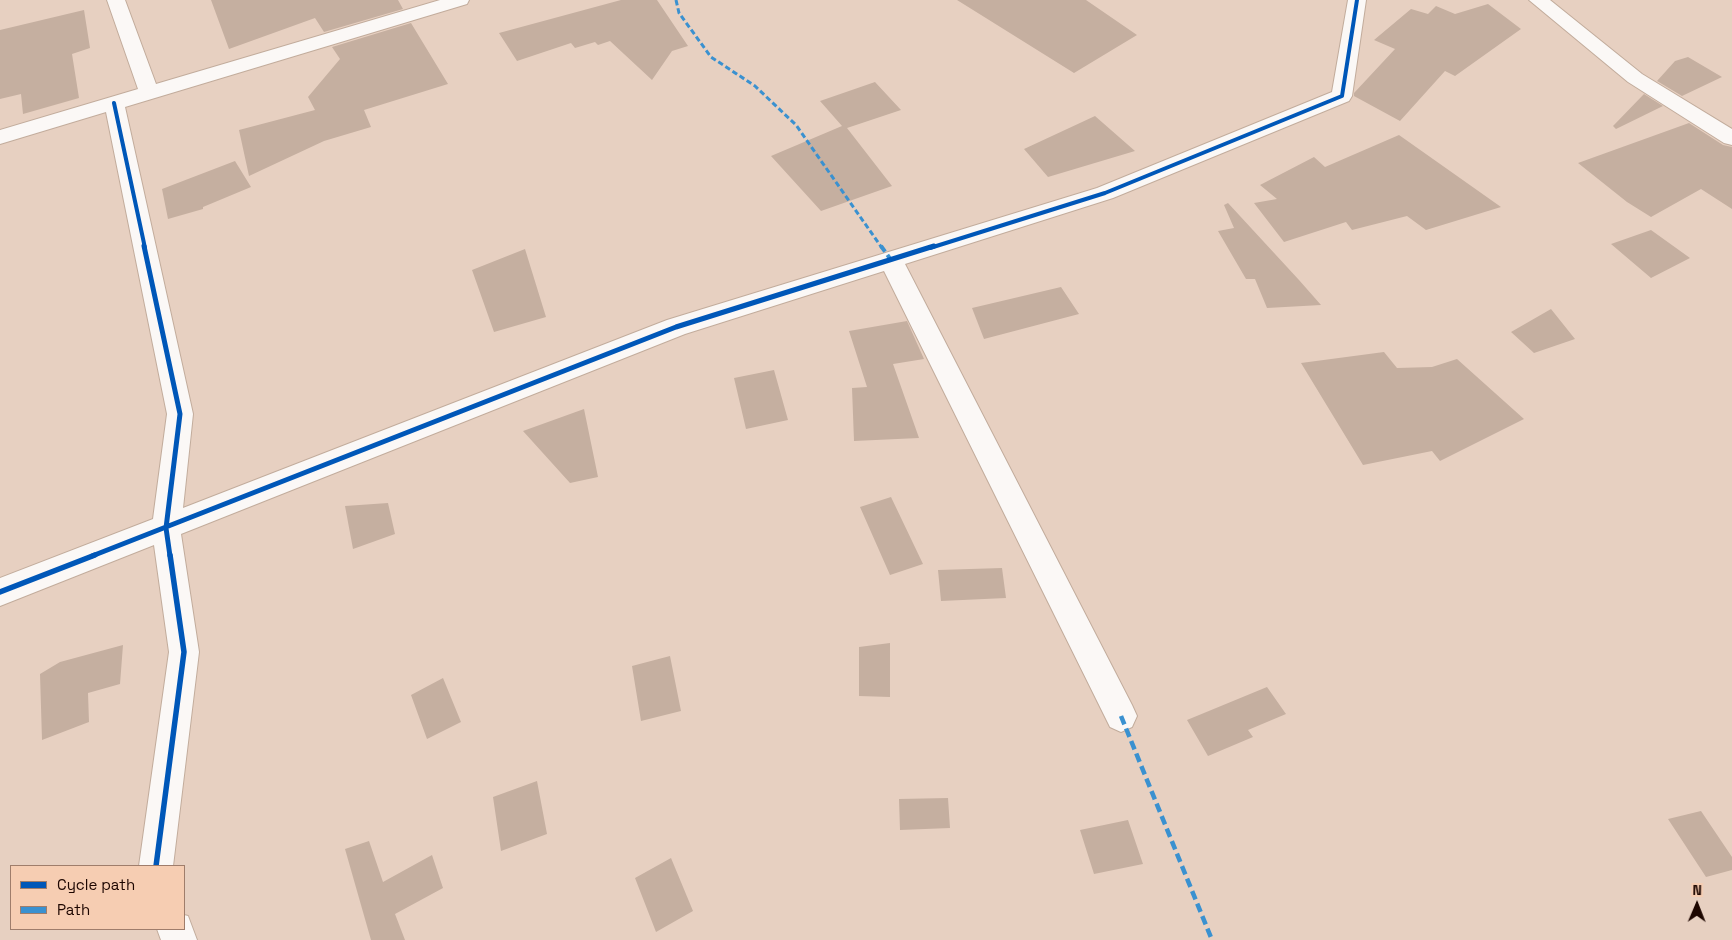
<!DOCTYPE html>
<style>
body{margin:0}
#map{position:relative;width:1732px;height:940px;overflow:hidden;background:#e7d0c1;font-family:"Space Grotesk",sans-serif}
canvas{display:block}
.legend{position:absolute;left:10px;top:865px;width:175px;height:65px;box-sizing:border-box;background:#f6cdb2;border:1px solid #9f7d6b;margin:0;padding:6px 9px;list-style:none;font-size:15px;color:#1d0600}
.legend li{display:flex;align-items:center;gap:10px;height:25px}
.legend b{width:25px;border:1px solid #9f7d6b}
.north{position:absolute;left:1672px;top:880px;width:50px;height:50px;-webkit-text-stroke:4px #f6cdb2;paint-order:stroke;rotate:1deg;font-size:14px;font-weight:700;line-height:20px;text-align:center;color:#1d0600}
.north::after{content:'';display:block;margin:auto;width:18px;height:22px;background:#1d0600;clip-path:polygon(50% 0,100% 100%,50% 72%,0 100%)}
</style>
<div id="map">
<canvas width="1732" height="940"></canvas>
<ul class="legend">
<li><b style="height:6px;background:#0057b8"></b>Cycle path</li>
<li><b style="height:6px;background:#3a91d0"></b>Path</li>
</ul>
<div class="north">N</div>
</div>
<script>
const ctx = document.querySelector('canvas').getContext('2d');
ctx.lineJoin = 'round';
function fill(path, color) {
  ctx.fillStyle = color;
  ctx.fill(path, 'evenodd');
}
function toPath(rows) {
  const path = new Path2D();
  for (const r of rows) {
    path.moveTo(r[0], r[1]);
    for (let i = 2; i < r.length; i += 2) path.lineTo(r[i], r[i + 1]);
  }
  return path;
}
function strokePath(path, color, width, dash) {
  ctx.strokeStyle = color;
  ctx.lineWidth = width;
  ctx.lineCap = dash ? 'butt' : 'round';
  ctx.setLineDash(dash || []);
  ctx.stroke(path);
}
fill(toPath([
 [211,0,398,0,403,9,324,32,315,18,229,49],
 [621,0,657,0,688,46,672,51,652,80,610,41,598,45,595,42,575,48,571,43,517,61,499,33],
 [957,0,1086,0,1137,35,1074,73],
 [1488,4,1521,29,1455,76,1445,71,1400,121,1354,96,1354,93,1395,49,1374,40,1411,9,1428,14,1436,6,1455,14],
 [84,10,90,48,72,54,79,98,23,114,21,94,0,99,0,30],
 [411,23,448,84,364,110,371,127,324,141,249,176,239,130,315,110,308,97,340,59,332,47],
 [1688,57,1722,77,1682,96,1657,81,1675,61],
 [875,82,901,110,847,128,892,186,821,211,771,156,842,126,820,101],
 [1644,94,1663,106,1616,129,1613,126],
 [1095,116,1135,151,1048,177,1024,149],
 [1689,123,1723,145,1732,147,1732,209,1701,189,1651,217,1627,202,1578,163],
 [1399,135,1501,207,1426,230,1407,216,1352,230,1346,222,1284,242,1254,203,1277,199,1260,185,1314,157,1325,167],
 [235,161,251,187,203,207,203,209,168,219,162,189],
 [1228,203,1299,280,1321,305,1267,308,1255,279,1246,279,1218,231,1234,228,1224,205],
 [1651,230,1690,258,1651,278,1611,244],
 [525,249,546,317,494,332,472,270],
 [1061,287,1079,314,984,339,972,308],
 [1551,309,1575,339,1534,353,1511,332],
 [907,321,924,359,893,364,919,438,854,441,852,388,867,387,849,331],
 [1384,352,1397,368,1432,367,1457,359,1524,419,1440,461,1432,451,1363,465,1301,363],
 [774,370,788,420,746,429,734,378],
 [584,409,598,477,570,483,523,431],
 [891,497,923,564,890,575,860,507],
 [388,503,395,534,353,549,345,506],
 [1002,568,1006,598,941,601,938,570],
 [890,643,890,697,859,696,859,647],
 [123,645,120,684,88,693,89,722,42,740,40,674,60,662],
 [670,656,681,711,641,721,632,666],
 [443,678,461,722,427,739,411,695],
 [1267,687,1286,714,1248,730,1253,737,1208,756,1187,720],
 [537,781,547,834,501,851,493,797],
 [948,798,950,828,900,830,899,799],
 [1701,811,1732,857,1732,870,1706,877,1668,819],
 [1128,820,1143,864,1094,874,1080,830],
 [369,841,383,882,432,855,443,888,395,914,405,940,371,940,345,849],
 [671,858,693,911,656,932,635,878]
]), '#c5afa0');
const minor = toPath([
 [107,0,125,0,156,84,440,0,469,0,467,4,125,107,193,414,183,508,667,320,1097,188,1332,92,1348,0,1366,0,1352,96,1349,101,1113,198,905,264,1132,705,1137,716,1132,727,1121,732,1110,727,884,271,685,334,181,534,199,652,173,866,139,866,169,652,154,545,0,606,0,578,153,519,167,414,106,112,0,144,0,130,138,89,107,0],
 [1529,0,1550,0,1642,74,1732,129,1732,145,1724,143,1628,82,1529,0],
 [184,915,188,916,197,940,161,940,157,929,184,929,184,915]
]);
strokePath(minor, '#c2ac9c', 2);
fill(minor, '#fbf8f6');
strokePath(toPath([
 [676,0,679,13,711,57,755,86,796,125,882,248]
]), '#3a91d0', 3, [5.5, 3]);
strokePath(toPath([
 [881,246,891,260]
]), '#3a91d0', 4, [7, 4]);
strokePath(toPath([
 [1121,716,1212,940]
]), '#3a91d0', 4.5, [9, 4.5]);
strokePath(toPath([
 [114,103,145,248],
 [930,248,1105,193,1342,96,1357,0]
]), '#0057b8', 4);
strokePath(toPath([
 [144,246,180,414,166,528,170,556],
 [92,556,676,327,934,246]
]), '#0057b8', 5);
strokePath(toPath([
 [0,592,95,555],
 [156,866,184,652,170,555]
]), '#0057b8', 5.5);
</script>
